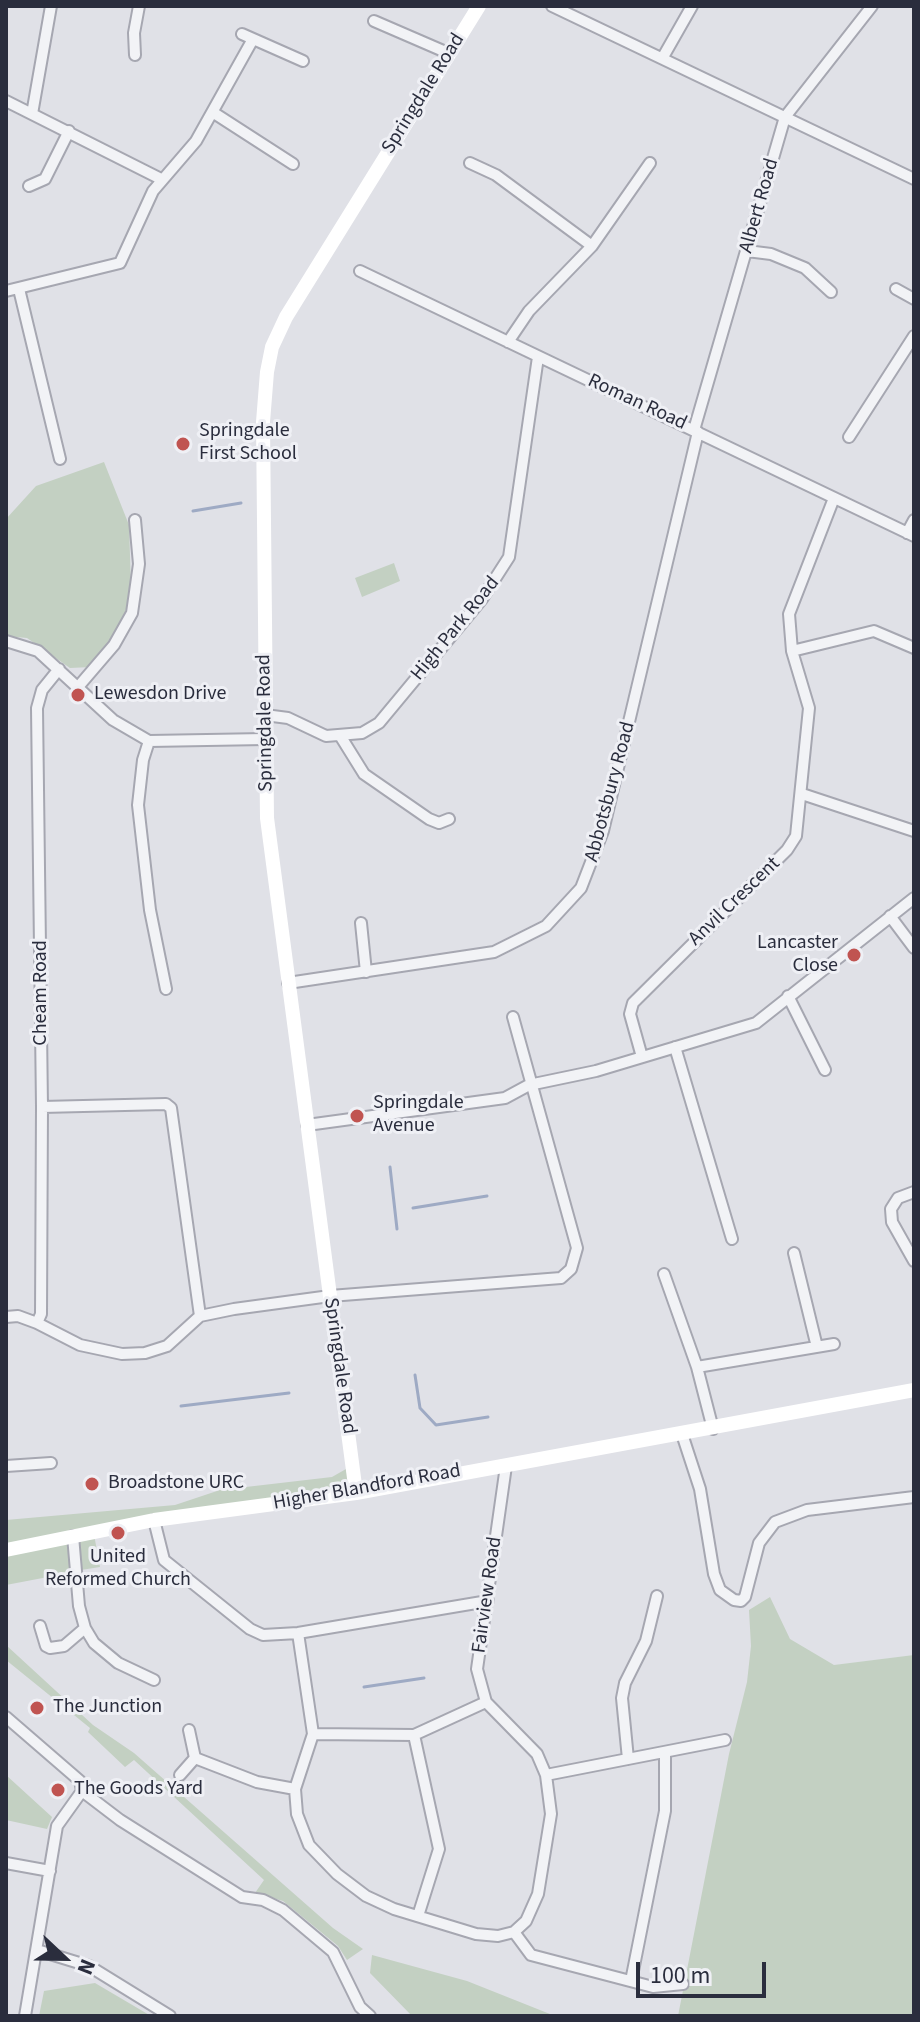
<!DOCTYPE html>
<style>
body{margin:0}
#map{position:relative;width:920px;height:2022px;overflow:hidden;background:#e0e1e7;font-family:"Source Sans 3",sans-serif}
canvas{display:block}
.frame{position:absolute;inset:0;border:8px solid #2a2d3d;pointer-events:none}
.north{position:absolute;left:24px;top:1918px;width:80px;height:80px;-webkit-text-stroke:6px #eff0f5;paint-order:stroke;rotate:112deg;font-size:22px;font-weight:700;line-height:32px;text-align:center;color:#2a2d3d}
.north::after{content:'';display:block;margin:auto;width:28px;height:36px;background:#2a2d3d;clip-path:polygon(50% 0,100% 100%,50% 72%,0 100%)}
.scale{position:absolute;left:636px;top:1962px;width:130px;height:36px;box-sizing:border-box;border:4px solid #2a2d3d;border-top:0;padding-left:10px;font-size:24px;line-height:28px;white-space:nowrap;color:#2a2d3d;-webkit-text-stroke:6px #eff0f5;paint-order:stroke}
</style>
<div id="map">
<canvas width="920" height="2022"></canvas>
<div class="frame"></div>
<div class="north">N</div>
<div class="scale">100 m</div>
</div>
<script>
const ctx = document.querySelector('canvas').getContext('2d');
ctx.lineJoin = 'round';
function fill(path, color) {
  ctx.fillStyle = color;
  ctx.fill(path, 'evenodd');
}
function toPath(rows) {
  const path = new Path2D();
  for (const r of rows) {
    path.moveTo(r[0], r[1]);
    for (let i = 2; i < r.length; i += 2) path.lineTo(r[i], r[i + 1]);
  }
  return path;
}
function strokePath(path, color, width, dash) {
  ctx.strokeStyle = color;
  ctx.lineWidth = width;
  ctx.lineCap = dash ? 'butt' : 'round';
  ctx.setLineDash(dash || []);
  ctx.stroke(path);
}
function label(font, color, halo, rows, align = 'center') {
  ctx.font = font + ' "Source Sans 3",sans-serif';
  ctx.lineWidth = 6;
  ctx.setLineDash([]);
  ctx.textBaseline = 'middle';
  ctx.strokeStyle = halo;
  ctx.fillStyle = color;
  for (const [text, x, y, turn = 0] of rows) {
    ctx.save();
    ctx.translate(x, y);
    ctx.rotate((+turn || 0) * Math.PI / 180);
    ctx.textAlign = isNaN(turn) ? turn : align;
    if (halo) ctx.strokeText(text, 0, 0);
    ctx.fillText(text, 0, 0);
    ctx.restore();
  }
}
fill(toPath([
 [104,462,129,525,131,586,124,618,91,667,70,668,27,638,6,636,6,519,36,486],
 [394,563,400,581,362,597,355,578],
 [346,1469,349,1482,337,1491,93,1529,100,1567,81,1570,80,1560,69,1559,69,1573,6,1585,6,1520,175,1505,220,1490,332,1477],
 [770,1597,790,1639,834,1665,914,1655,914,2016,678,2016,729,1754,747,1682,751,1646,749,1610],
 [6,1645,93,1725,134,1753,333,1928,363,1949,347,1960,338,1946,283,1901,255,1893,264,1880,134,1760,125,1767,88,1732,90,1728,6,1660],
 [6,1775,52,1817,47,1829,6,1820],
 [372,1955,467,1981,555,2016,412,2016,370,1973],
 [95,1983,151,2016,39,2016,44,1991]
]), '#c3d0c2');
strokePath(toPath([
 [193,511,241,503],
 [390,1167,397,1229],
 [413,1208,487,1196],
 [415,1375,420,1408,436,1425,488,1417],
 [181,1406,289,1393],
 [364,1687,424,1678]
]), '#9eaac4', 3);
const street = toPath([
 [552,6,914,179],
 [374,21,448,53],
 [242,34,303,61],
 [135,55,134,33,139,6],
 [663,57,692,6],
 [6,101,161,179],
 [214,113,293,164],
 [32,114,51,6],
 [470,163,496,175,592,246],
 [29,186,45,179,69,131],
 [747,251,771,254,805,268,831,292],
 [360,271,914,536],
 [19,289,60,459],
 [896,289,914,299],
 [6,291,120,263,153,191,196,141,253,39],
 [508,342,529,311,592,246,650,163],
 [694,430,785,117,872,6],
 [849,437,914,336],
 [907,533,914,520],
 [6,641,38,651,113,720,149,741,265,739],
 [792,651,874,631,914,648],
 [78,687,114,645,132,613,139,564,135,520],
 [265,715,288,718,326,736,362,733,379,723,482,599,509,557,538,357],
 [341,737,364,774,429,819,439,823,449,819],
 [149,741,143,760,138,805,150,910,166,989],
 [802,794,914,831],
 [890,916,914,948],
 [361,923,366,972],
 [288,983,494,952,546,926,581,888,603,831,698,432],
 [788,996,825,1070],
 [675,1047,732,1239],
 [642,1057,630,1014,633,1003,787,850,796,836,809,708,792,651,789,614,834,498],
 [42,1107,166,1104,171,1108,200,1316],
 [307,1125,505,1098,529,1085,596,1071,756,1023,914,898],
 [914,1192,898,1198,891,1209,892,1222,914,1261],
 [794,1253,817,1347],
 [664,1274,697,1367,713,1429],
 [6,1317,18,1316,37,1323,80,1345,122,1354,145,1353,167,1346,200,1316,234,1309,330,1296,561,1278,571,1269,577,1248,513,1017],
 [37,1323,41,1314,42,1107,37,708,42,690,59,669],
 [697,1367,834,1344],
 [682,1434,700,1489,714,1574,720,1590,734,1600,741,1601,745,1597,759,1543,775,1522,807,1510,914,1497],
 [6,1466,51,1463],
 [506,1466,477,1669,486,1702,537,1754,546,1775,551,1814,538,1894,526,1921,514,1932],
 [154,1520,164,1560,250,1629,263,1635,298,1633,488,1601],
 [73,1536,79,1606,85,1628,94,1643,118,1663,154,1680],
 [40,1626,46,1646,50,1648,64,1646,85,1628],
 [298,1633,313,1734,295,1789,297,1814,309,1845,337,1874,366,1896,394,1909,476,1934,498,1936,514,1932,531,1955,653,1987,683,1984],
 [6,1717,80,1781,82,1791],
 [189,1730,195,1758],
 [313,1734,414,1735,486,1702],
 [414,1735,439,1849,418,1916],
 [628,1759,622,1698,625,1683,646,1641,657,1596],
 [180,1775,195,1758,257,1782,295,1789],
 [546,1775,725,1740],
 [82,1791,120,1820,242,1897,263,1900,283,1910,333,1952,360,2007,370,2016],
 [6,1863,50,1871],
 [37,1950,89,1966,170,2016],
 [631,1981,665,1811,665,1753],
 [25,2016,57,1826,82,1791]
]);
strokePath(street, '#a6a7b1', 14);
strokePath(street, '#f2f3f6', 10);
strokePath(toPath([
 [356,1493,267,818,263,422,267,372,272,347,286,317,479,6],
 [6,1550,154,1520,356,1493,914,1390]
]), '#fff', 14);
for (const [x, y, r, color] of [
 [183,444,8,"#c05451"],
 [78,695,8,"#c05451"],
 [854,955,8,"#c05451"],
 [357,1116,8,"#c05451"],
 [92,1484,8,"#c05451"],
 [118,1533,8,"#c05451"],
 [37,1708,8,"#c05451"],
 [58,1790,8,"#c05451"]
]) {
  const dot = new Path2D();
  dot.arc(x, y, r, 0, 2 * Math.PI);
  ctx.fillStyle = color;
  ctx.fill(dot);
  strokePath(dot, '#eff0f5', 3);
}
label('20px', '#2a2d3d', '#eff0f5', [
 ["Springdale Road",424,94,-58],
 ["Albert Road",760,206,-74],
 ["Roman Road",637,403,25],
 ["High Park Road",456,629,-51],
 ["Springdale Road",266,723,-91],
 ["Abbotsbury Road",611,792,-75],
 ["Anvil Crescent",735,902,-44],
 ["Cheam Road",42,993,-90],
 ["Springdale Road",339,1366,82],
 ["Higher Blandford Road",367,1488,-10],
 ["Fairview Road",488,1595,-82]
]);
label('20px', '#2a2d3d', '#eff0f5', [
 ["Springdale",199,432],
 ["First School",199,455],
 ["Lewesdon Drive",94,695],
 ["Lancaster",838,944,"right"],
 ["Close",838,967,"right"],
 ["Springdale",373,1104],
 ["Avenue",373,1127],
 ["Broadstone URC",108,1484],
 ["United",118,1558,"center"],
 ["Reformed Church",118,1581,"center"],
 ["The Junction",53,1708],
 ["The Goods Yard",74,1790]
], 'left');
</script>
